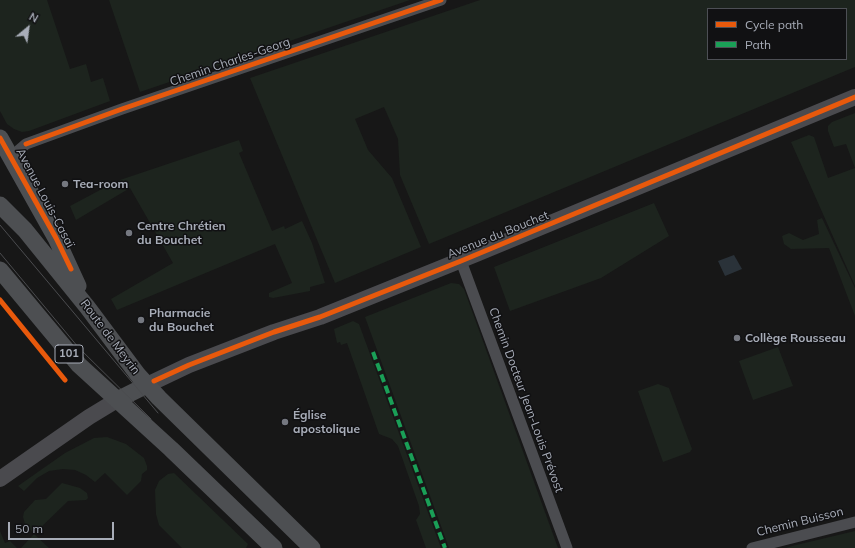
<!DOCTYPE html>
<meta charset="utf-8">
<style>
body{margin:0}
#map{position:relative;width:855px;height:548px;overflow:hidden;background:#171717;font-family:Mulish,sans-serif}
canvas{display:block}
.legend{position:absolute;left:707px;top:8px;width:140px;height:52px;box-sizing:border-box;background:#111113;border:1px solid #4d4f55;margin:0;padding:5px 7px;list-style:none;font-size:12px;color:#a8adb8}
.legend li{display:flex;align-items:center;gap:8px;height:20px}
.legend b{width:20px;border:1px solid #4d4f55}
.north{position:absolute;left:8px;top:8px;width:40px;height:40px;-webkit-text-stroke:3px #111113;paint-order:stroke;rotate:29deg;font-size:11px;font-weight:700;line-height:16px;text-align:center;color:#a8adb8}
.north::after{content:'';display:block;margin:auto;width:14px;height:18px;background:#a8adb8;clip-path:polygon(50% 0,100% 100%,50% 72%,0 100%)}
.scale{position:absolute;left:8px;top:522px;width:106px;height:18px;box-sizing:border-box;border:2px solid #a8adb8;border-top:0;padding-left:5px;font-size:12px;line-height:14px;white-space:nowrap;color:#a8adb8;-webkit-text-stroke:3px #111113;paint-order:stroke}
</style>
<div id="map">
<canvas width="855" height="548"></canvas>
<ul class="legend">
<li><b style="height:5px;background:#e8590c"></b>Cycle path</li>
<li><b style="height:5px;background:#1a9f57"></b>Path</li>
</ul>
<div class="north">N</div>
<div class="scale">50 m</div>
</div>
<script>
const ctx = document.querySelector('canvas').getContext('2d');
ctx.lineJoin = 'round';
function fill(path, color) {
  ctx.fillStyle = color;
  ctx.fill(path, 'evenodd');
}
function toPath(rows) {
  const path = new Path2D();
  for (const r of rows) {
    path.moveTo(r[0], r[1]);
    for (let i = 2; i < r.length; i += 2) path.lineTo(r[i], r[i + 1]);
  }
  return path;
}
function strokePath(path, color, width, dash) {
  ctx.strokeStyle = color;
  ctx.lineWidth = width;
  ctx.lineCap = dash ? 'butt' : 'round';
  ctx.setLineDash(dash || []);
  ctx.stroke(path);
}
function label(font, color, halo, rows, align = 'center') {
  ctx.font = font + ' Mulish,sans-serif';
  ctx.lineWidth = 3;
  ctx.setLineDash([]);
  ctx.textBaseline = 'middle';
  ctx.strokeStyle = halo;
  ctx.fillStyle = color;
  for (const [text, x, y, turn = 0] of rows) {
    ctx.save();
    ctx.translate(x, y);
    ctx.rotate((+turn || 0) * Math.PI / 180);
    ctx.textAlign = isNaN(turn) ? turn : align;
    if (halo) ctx.strokeText(text, 0, 0);
    ctx.fillText(text, 0, 0);
    ctx.restore();
  }
}
fill(toPath([
 [0,0,47,0,70,69,86,64,91,82,103,78,110,101,29,131,22,132,14,129,7,124,0,111],
 [109,0,410,0,140,92],
 [480,0,855,0,855,67,429,244,400,175,398,139,384,107,355,119,368,150,392,178,421,247,335,283,250,78],
 [708,9,846,9,846,59,708,59],
 [855,113,855,286,791,142,809,135,814,137,828,178,855,168,846,144,834,147,828,131,828,126,832,122],
 [239,140,243,151,239,153,272,231,284,226,285,229,302,221,312,243,325,283,310,287,310,291,273,298,269,297,269,293,292,283,275,244,117,310,111,299,173,263,130,188,76,220,70,206,117,181],
 [654,203,669,236,601,278,510,311,494,267],
 [822,218,855,288,855,316,829,248,791,249,784,244,782,236,789,233,803,240,819,234,817,220],
 [451,283,459,284,464,289,558,548,449,548,365,317],
 [353,321,359,324,441,548,426,548,416,520,420,514,419,506,398,446,392,439,379,434,347,343,341,345,340,342,337,343,334,329],
 [778,347,793,386,753,400,739,361],
 [658,384,669,388,692,449,690,452,663,462,638,391],
 [107,437,126,444,144,458,147,466,147,470,142,474,141,481,127,495,105,473,95,482,86,475,75,470,63,469,49,471,37,478,24,491,18,486,65,453,94,438],
 [174,473,248,544,246,548,182,548,159,525,156,514,155,490,159,481,168,474],
 [62,483,80,488,87,493,88,498,86,500,68,501,34,534,49,548,21,548,34,534,25,524,23,517,24,512,35,500,46,499],
 [0,531,5,543,10,541,17,548,0,548],
 [855,531,855,548,786,548,792,546]
]), '#1d241e');
fill(toPath([
 [734,255,742,269,725,276,718,261]
]), '#2a3239');
strokePath(toPath([
 [13,160,19,150,26,144,122,109,441,0],
 [461,261,567,548],
 [752,548,855,522]
]), '#4b4c50', 11);
strokePath(toPath([
 [147,385,189,365,274,332,320,317,476,254,855,97],
 [0,479,89,417,117,400]
]), '#4a4a4e', 16);
strokePath(toPath([
 [0,138,56,238,78,286],
 [0,205,25,230,88,308,138,375,159,398,312,548],
 [0,270,79,365,171,449,274,548],
 [117,400,147,385]
]), '#4d4f52', 17);
strokePath(toPath([
 [0,225,158,413],
 [0,253,78,347,151,419]
]), '#4b4c4f', 1);
strokePath(toPath([
 [373,352,445,548]
]), '#1a9f57', 4, [8, 4]);
strokePath(toPath([
 [0,138,56,238,71,269],
 [26,144,122,109,441,0],
 [0,300,65,380],
 [154,381,189,365,274,332,320,317,461,261,855,97]
]), '#e8590c', 5);
for (const [x, y, r, color] of [
 [65,184,4,"#757880"],
 [129,233,4,"#757880"],
 [141,320,4,"#757880"],
 [737,338,4,"#757880"],
 [285,422,4,"#757880"]
]) {
  const dot = new Path2D();
  dot.arc(x, y, r, 0, 2 * Math.PI);
  ctx.fillStyle = color;
  ctx.fill(dot);
  strokePath(dot, '#111113', 1.5);
}
for (const [x, y, w] of [
 [69,354,28]
]) {
  const box = new Path2D();
  box.roundRect(x - w / 2, y - 9, w, 18, 3);
  ctx.fillStyle = '#111113';
  ctx.fill(box);
  strokePath(box, '#a8adb8', 1);
}
label('bold 11px', '#a8adb8', null, [
 ["101",69,354]
]);
label('12px', '#a8adb8', '#111113', [
 ["Chemin Charles-Georg",230,62,-19],
 ["Avenue Louis-Casaï",45,198,62],
 ["Avenue du Bouchet",498,235,-22],
 ["Route de Meyrin",110,337,53],
 ["Chemin Docteur Jean-Louis Prévost",526,400,70],
 ["Chemin Buisson",800,522,-14]
]);
label('bold 12px', '#a8adb8', '#111113', [
 ["Tea-room",73,184],
 ["Centre Chrétien",137,226],
 ["du Bouchet",137,240],
 ["Pharmacie",149,313],
 ["du Bouchet",149,327],
 ["Collège Rousseau",745,338],
 ["Église",293,415],
 ["apostolique",293,429]
], 'left');
</script>
